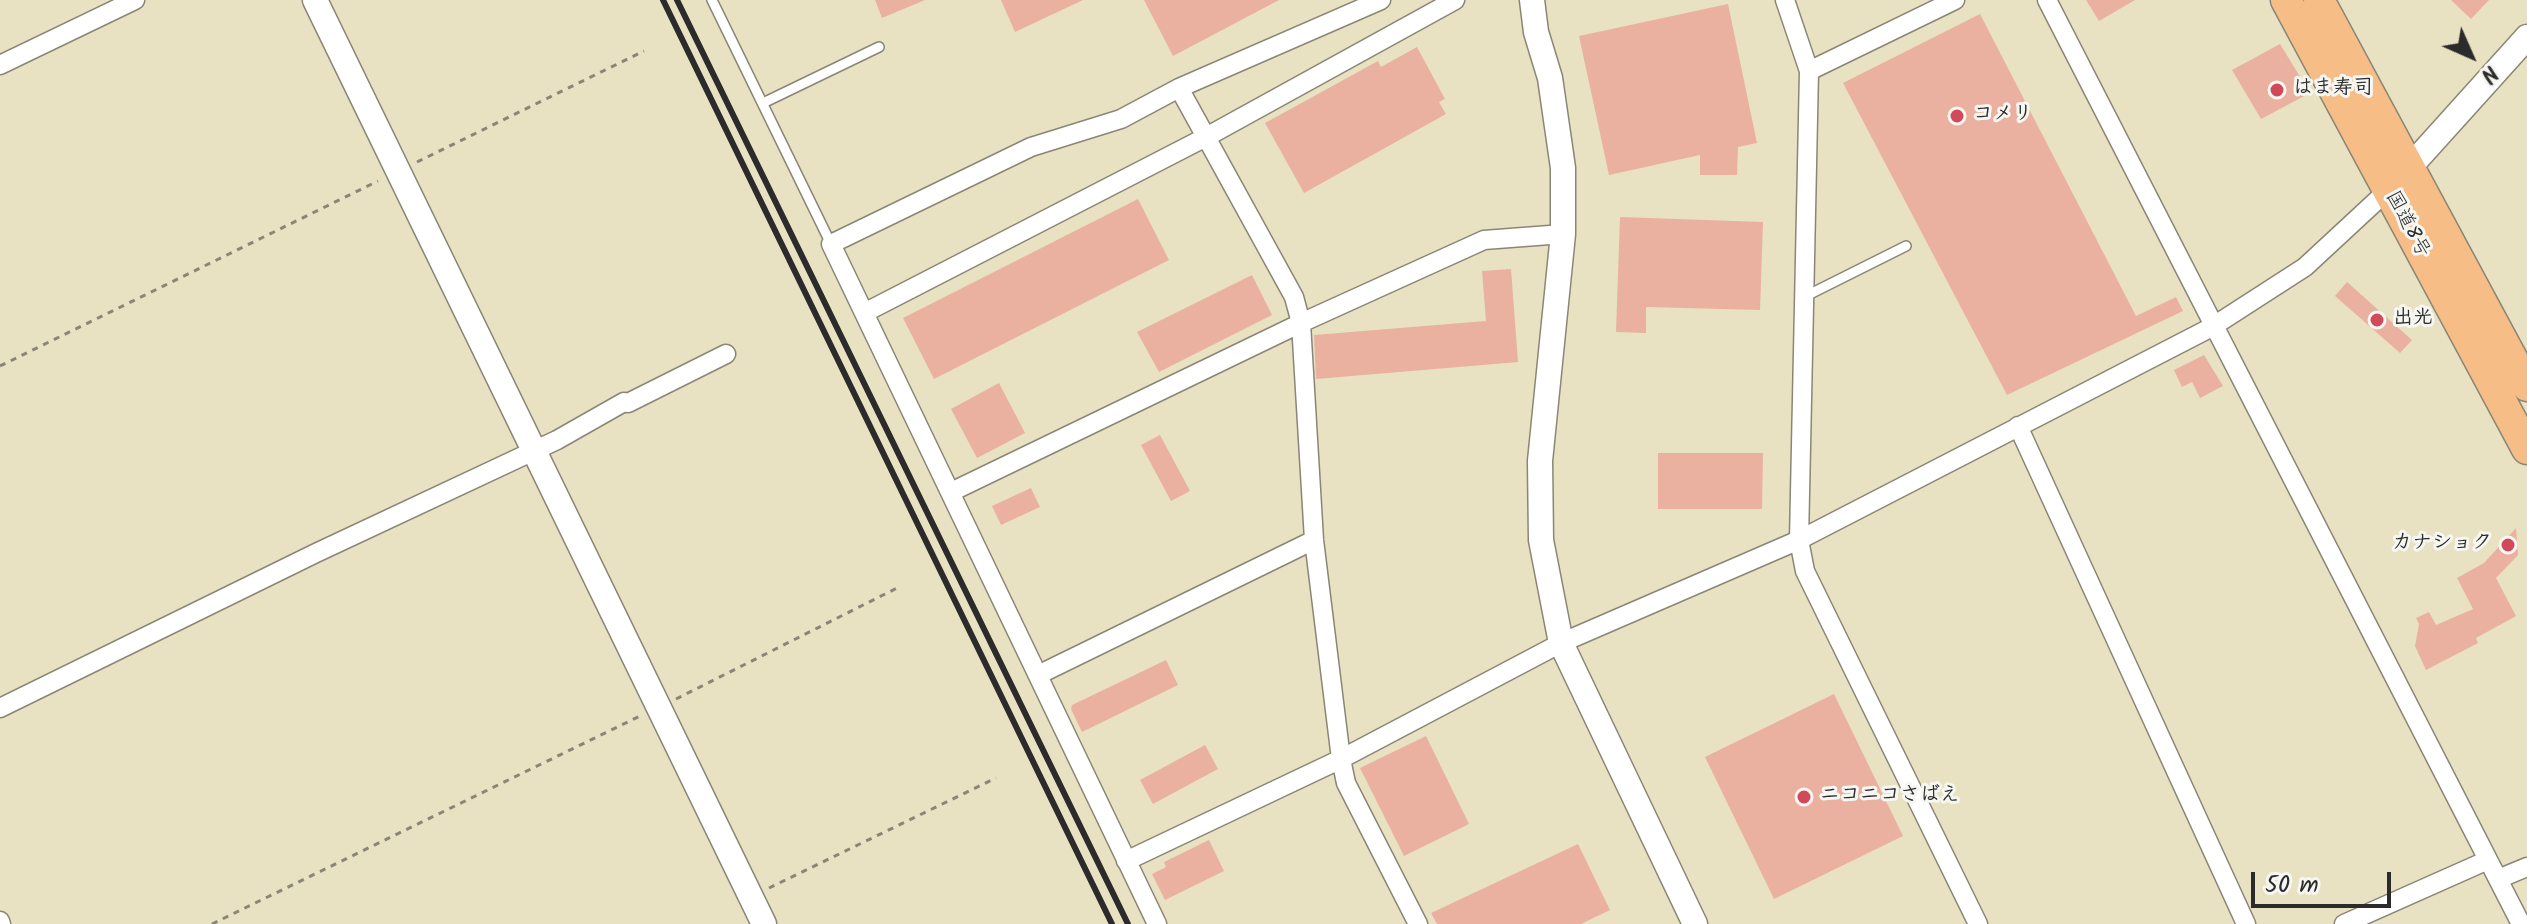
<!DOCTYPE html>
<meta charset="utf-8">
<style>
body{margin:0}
#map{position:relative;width:2527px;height:924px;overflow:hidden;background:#e8e2c2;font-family:Kalam,sans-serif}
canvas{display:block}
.north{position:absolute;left:2431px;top:16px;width:80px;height:80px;-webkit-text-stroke:6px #f6f6f2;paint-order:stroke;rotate:135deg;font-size:22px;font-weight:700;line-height:32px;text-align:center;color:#2b2b2b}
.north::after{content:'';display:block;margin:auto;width:28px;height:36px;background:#2b2b2b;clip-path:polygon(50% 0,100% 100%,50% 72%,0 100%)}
.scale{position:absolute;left:2251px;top:872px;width:140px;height:36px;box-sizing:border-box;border:4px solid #2b2b2b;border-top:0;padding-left:10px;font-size:24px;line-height:28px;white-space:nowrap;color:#2b2b2b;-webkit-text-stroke:6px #f6f6f2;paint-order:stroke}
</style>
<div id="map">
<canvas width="2527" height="924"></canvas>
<div class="north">N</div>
<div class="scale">50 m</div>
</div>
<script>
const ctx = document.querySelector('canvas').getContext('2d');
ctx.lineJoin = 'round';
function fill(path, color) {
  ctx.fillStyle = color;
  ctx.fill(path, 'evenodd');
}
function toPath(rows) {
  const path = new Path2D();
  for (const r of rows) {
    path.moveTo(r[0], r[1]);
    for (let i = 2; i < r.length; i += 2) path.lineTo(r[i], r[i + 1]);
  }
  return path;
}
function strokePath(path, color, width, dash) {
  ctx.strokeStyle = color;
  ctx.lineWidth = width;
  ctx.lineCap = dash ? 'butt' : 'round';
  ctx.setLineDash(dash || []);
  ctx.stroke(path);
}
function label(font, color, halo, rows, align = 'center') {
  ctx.font = font + ' Kalam,"Klee One",sans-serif';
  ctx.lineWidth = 6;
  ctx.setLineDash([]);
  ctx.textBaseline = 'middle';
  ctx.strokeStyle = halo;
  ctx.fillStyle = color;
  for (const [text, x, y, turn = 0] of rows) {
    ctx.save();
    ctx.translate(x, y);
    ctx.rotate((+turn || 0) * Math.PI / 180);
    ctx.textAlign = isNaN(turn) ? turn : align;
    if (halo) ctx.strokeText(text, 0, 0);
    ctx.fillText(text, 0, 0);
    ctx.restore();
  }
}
fill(toPath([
 [875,0,925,0,882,18],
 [1001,0,1083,0,1015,32],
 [1144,0,1279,0,1173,56],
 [2086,0,2135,0,2099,21],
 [2451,0,2489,0,2471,19],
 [1728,4,1757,143,1738,147,1737,175,1700,175,1700,155,1609,175,1579,36],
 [1980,14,2136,316,2176,297,2183,311,2007,395,1843,83],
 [2280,44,2310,93,2261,119,2232,70],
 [1417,47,1445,99,1439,102,1446,114,1304,193,1265,123,1378,61,1381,67],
 [1138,199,1169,260,934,379,903,318],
 [1620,217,1763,222,1760,310,1646,307,1646,333,1616,332],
 [1511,269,1518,362,1316,379,1314,335,1486,321,1482,271],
 [1252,275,1272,315,1159,372,1137,332],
 [2347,282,2412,340,2400,353,2335,296],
 [2204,355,2223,386,2200,398,2192,382,2182,387,2174,370],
 [999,383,1025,433,977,458,951,409],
 [1160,435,1190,491,1171,501,1141,445],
 [1658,453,1763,453,1762,509,1658,509],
 [1031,488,1040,507,1001,525,992,506],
 [2516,528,2518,555,2496,578,2516,616,2476,638,2478,643,2426,670,2415,646,2419,624,2416,618,2429,612,2436,625,2473,609,2457,578,2484,563],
 [1166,660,1178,685,1082,732,1071,709,1072,705],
 [1834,694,1903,836,1774,899,1705,757],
 [1426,736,1469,824,1404,856,1360,768],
 [1205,745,1218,769,1153,804,1140,780],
 [1209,840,1224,871,1165,900,1152,874,1166,867,1164,862],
 [1578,844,1610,910,1581,924,1437,924,1431,913]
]), '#eab1a0');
const service = toPath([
 [712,0,831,244],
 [763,103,879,47],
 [1804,297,1906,246]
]);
const minor = toPath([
 [1785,0,1809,71,1799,540,1805,571,1978,924],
 [2047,0,2521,924],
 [0,65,135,0],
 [1809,71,1955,0],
 [1179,88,1294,297,1301,323,1314,540,1341,759,1346,783,1418,924],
 [864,313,1208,136,1455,0],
 [2018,426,2246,924],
 [951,492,1301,323,1484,240,1563,234],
 [1038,675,1314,540],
 [0,708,316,553,557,440,624,402,628,403,726,354],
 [1126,861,1341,759,1561,643,1799,540,2212,327,2305,267,2387,191],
 [2498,879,2527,867],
 [0,921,1,924],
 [1157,924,831,244,1031,147,1121,119,1179,88,1381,0],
 [2344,924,2488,860]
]);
const tertiary = toPath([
 [315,0,764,924],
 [1532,0,1536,32,1550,78,1563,168,1563,234,1540,461,1541,540,1561,643,1695,924],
 [2400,178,2527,37]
]);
const trunk = toPath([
 [2286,0,2527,449],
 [2319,0,2527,386]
]);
strokePath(service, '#8a8676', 12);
strokePath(minor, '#8a8676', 21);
strokePath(tertiary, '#8a8676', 27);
strokePath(trunk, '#8a8676', 33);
strokePath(toPath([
 [417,162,644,51],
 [0,366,378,181],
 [676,699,901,586],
 [769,888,996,778],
 [212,924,640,716]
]), '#8a8676', 3, [6, 6]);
strokePath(service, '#fff', 9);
strokePath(minor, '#fff', 18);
strokePath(tertiary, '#fff', 24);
strokePath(trunk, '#f6be86', 30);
strokePath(toPath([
 [663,0,1112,924],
 [677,0,1128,924]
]), '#2b2b2b', 6);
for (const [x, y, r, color] of [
 [2277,90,8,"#d1495b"],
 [1957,116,8,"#d1495b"],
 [2377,320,8,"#d1495b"],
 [2508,545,8,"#d1495b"],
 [1804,797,8,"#d1495b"]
]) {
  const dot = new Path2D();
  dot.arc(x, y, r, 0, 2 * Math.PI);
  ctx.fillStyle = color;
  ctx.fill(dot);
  strokePath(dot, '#f6f6f2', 3);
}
label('bold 20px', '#2b2b2b', '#f6f6f2', [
 ["はま寿司",2293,90],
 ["コメリ",1973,116],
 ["出光",2393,320],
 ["カナショク",2492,545,"right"],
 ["ニコニコさばえ",1820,797]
], 'left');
label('20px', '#2b2b2b', '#f6f6f2', [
 ["国道8号",2406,225,62]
]);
</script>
